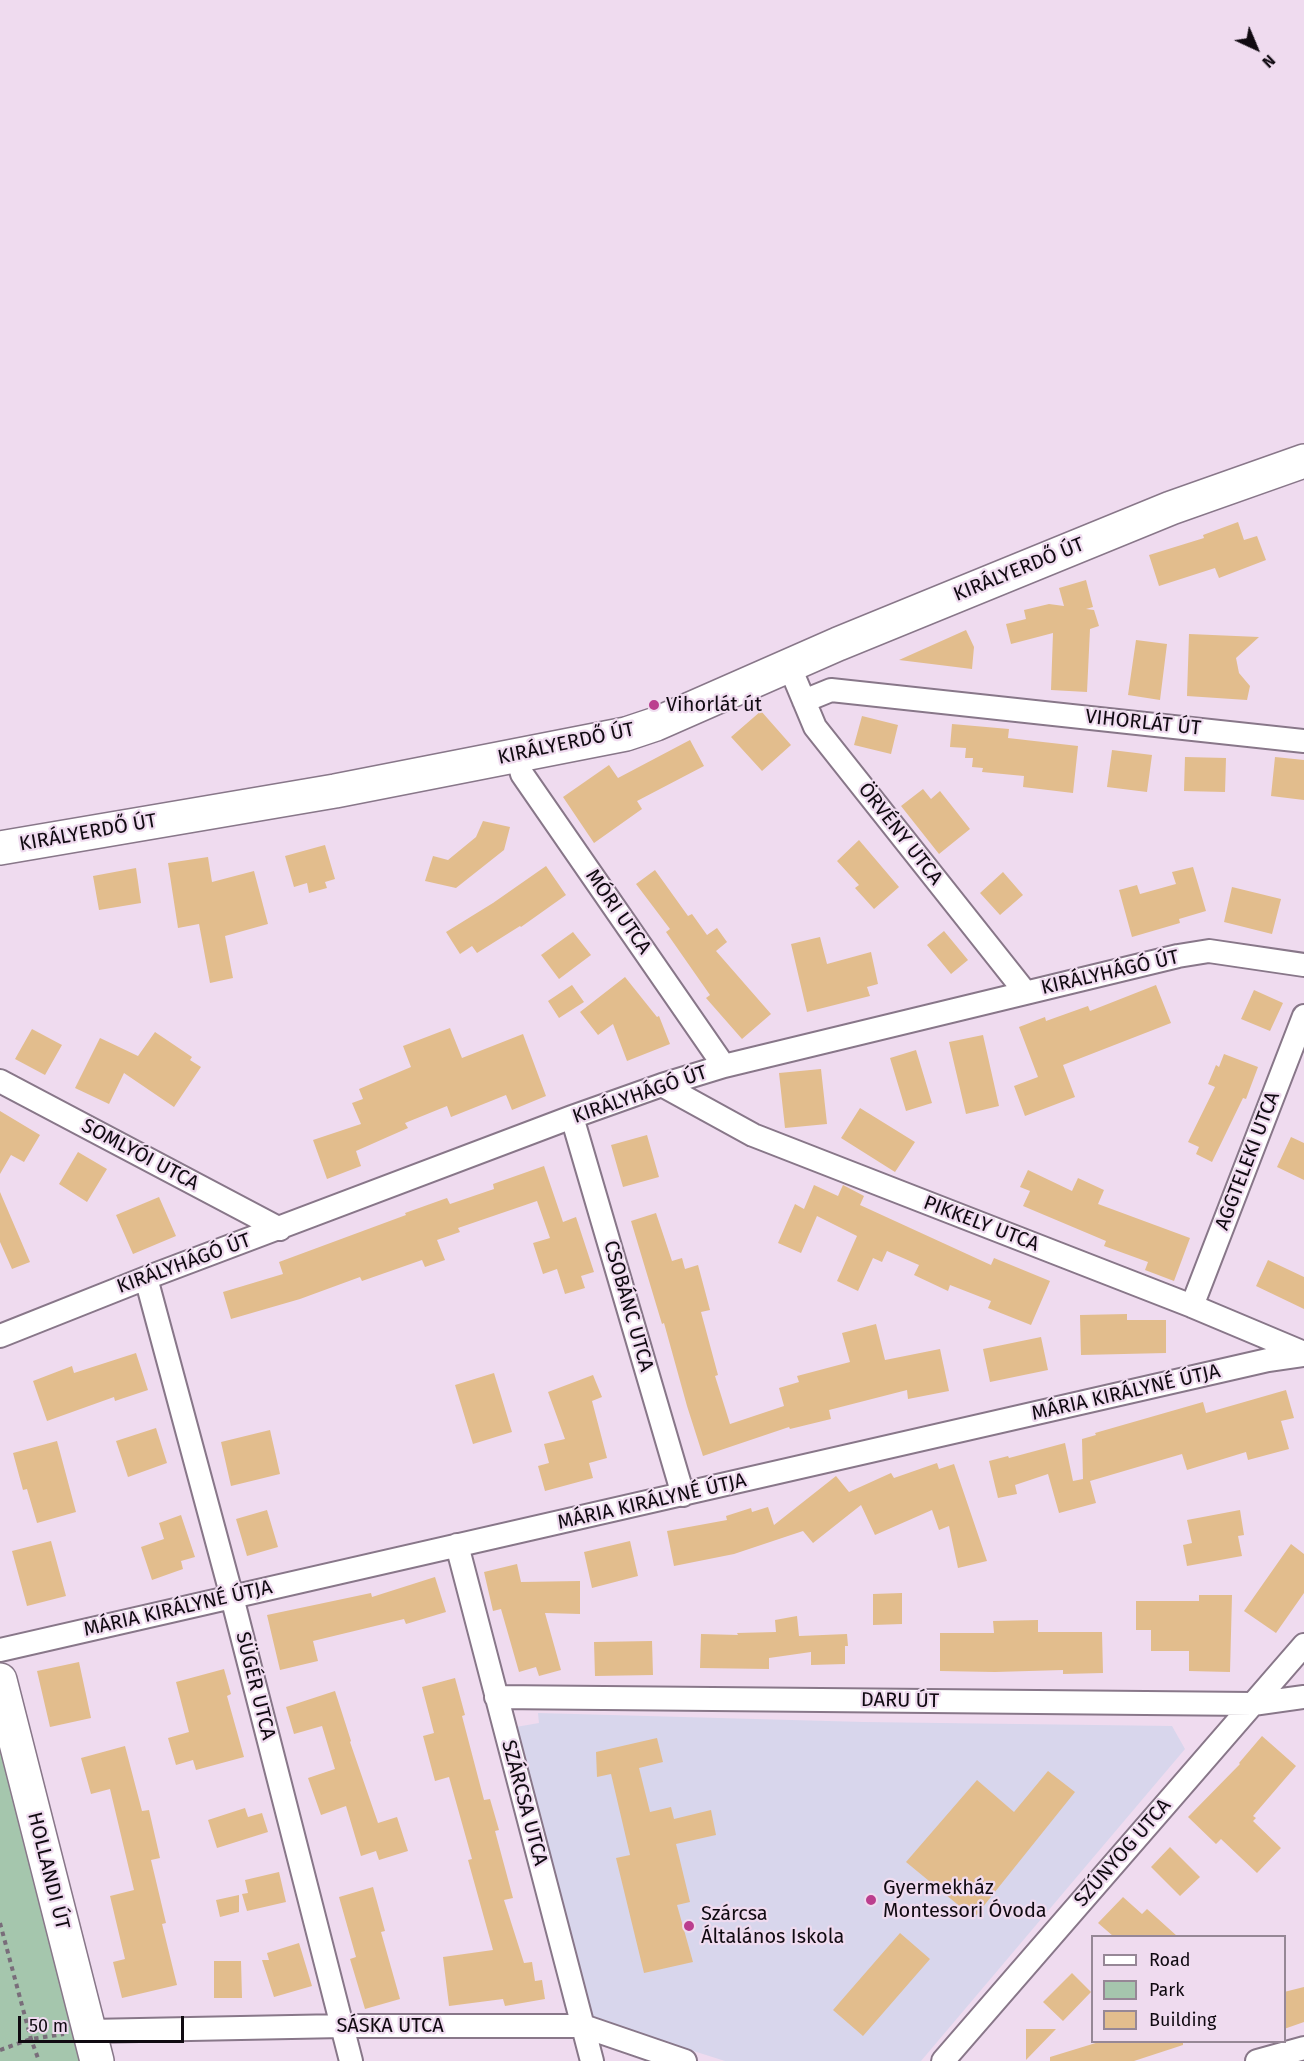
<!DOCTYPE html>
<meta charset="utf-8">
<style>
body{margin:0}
#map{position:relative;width:1304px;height:2061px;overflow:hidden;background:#efdbef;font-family:"Fira Sans",sans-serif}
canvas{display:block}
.legend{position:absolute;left:1091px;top:1935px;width:195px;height:108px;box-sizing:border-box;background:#efdbef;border:2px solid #968796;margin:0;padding:8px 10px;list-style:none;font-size:18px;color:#100a11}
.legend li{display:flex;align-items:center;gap:12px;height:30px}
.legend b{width:30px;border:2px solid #968796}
.north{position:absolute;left:1226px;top:18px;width:60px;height:60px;-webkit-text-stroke:4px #efdbef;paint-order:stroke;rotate:136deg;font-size:16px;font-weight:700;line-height:24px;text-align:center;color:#100a11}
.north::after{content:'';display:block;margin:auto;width:21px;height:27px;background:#100a11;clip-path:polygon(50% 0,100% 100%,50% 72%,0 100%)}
.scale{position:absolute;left:18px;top:2016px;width:166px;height:27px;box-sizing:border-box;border:3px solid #100a11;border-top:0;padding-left:8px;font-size:18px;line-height:21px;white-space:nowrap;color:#100a11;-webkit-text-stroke:4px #efdbef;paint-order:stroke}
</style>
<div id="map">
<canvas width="1304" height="2061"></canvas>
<ul class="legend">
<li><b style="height:8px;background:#fff"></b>Road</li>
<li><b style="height:16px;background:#a5c6ad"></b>Park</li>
<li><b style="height:16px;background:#e2bd8d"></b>Building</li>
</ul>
<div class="north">N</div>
<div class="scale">50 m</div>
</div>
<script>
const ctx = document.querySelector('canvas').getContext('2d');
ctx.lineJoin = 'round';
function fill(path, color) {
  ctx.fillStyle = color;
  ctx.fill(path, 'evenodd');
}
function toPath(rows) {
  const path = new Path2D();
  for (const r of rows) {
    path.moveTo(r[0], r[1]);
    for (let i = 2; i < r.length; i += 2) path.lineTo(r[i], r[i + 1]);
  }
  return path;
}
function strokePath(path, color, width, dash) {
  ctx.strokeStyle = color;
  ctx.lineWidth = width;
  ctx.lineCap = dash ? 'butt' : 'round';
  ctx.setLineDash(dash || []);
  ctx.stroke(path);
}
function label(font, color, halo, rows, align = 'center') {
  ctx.font = font + ' "Fira Sans",sans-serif';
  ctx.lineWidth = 4.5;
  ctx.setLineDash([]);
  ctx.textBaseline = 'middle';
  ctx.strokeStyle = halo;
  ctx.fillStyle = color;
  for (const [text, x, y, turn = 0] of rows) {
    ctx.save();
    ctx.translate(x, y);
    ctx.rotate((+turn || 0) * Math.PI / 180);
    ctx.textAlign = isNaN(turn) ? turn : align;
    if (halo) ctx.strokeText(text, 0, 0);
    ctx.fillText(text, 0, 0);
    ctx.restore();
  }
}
fill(toPath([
 [538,1713,864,1722,1172,1726,1185,1749,921,2061,725,2061,586,2017,510,1728,539,1723]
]), '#d8d6ec');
fill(toPath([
 [0,1679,103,2061,0,2061]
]), '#a5c6ad');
fill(toPath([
 [1238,522,1244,540,1257,536,1266,560,1219,578,1215,568,1159,586,1149,555,1204,538,1203,535],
 [1086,580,1093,607,1086,609,1094,610,1099,626,1090,629,1087,692,1051,690,1053,633,1011,644,1006,624,1026,619,1024,610,1049,604,1064,606,1059,588],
 [966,630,974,647,972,669,899,660],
 [1189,634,1259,637,1236,658,1239,673,1250,686,1247,700,1187,696],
 [1136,640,1167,644,1160,700,1128,695],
 [761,711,791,745,762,771,731,737],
 [862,716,898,725,891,754,854,745],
 [952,724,1009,729,1008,738,1078,746,1073,793,1023,787,1024,776,982,772,983,768,972,767,973,758,965,758,966,748,950,747],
 [690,740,704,766,637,801,642,809,594,843,563,797,609,765,618,778],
 [1112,750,1152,755,1147,792,1107,787],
 [1185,757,1226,758,1225,792,1184,791],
 [1275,757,1304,760,1304,800,1271,796],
 [923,789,931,799,940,791,970,829,939,854,901,806],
 [483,821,510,827,504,850,456,888,425,881,433,856,448,860,476,837],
 [859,840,899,887,874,909,855,888,859,885,837,861],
 [325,845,335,879,325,882,327,888,309,893,307,883,294,887,285,856],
 [208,857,212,882,254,871,268,924,225,936,233,978,210,983,199,924,178,928,168,863],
 [546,866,566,895,521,927,520,926,477,953,472,946,460,954,446,932,493,903],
 [1193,867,1206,911,1179,919,1180,923,1132,937,1119,890,1137,885,1140,894,1176,884,1172,872],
 [136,868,141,903,99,910,93,876],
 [655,870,688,916,692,914,707,935,717,928,727,942,716,951,771,1014,742,1039,706,998,710,995,666,932,670,929,636,884],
 [1003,872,1023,895,1000,915,980,893],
 [1232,887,1281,899,1272,934,1224,922],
 [944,931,968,960,951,974,927,945],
 [573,932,591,955,559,979,541,955],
 [820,937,827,964,871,952,878,984,867,987,870,996,807,1012,791,944],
 [625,977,657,1017,659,1016,670,1044,627,1061,613,1024,598,1035,580,1012],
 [572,985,584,1002,559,1018,548,1001],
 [1156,985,1171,1023,1063,1065,1075,1097,1025,1116,1014,1086,1038,1077,1019,1027,1045,1017,1046,1021,1088,1006,1090,1011],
 [1254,990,1283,1003,1270,1031,1241,1019],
 [450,1028,462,1058,523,1034,546,1096,512,1110,506,1095,451,1117,447,1106,405,1123,408,1128,356,1151,361,1166,327,1179,313,1140,361,1124,352,1103,363,1099,359,1089,411,1067,403,1046],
 [32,1029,62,1045,45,1075,15,1059],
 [155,1032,192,1057,190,1060,201,1067,174,1107,124,1073,109,1104,75,1088,100,1038,138,1056],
 [983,1035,999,1106,966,1114,949,1042],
 [916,1050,932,1103,906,1111,890,1058],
 [1224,1054,1258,1067,1246,1099,1243,1098,1212,1162,1196,1154,1199,1147,1188,1142,1215,1087,1208,1084,1216,1065,1219,1067],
 [821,1069,827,1124,785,1128,779,1073],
 [860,1108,915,1142,895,1172,841,1138],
 [0,1111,40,1135,24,1162,11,1155,0,1174],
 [647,1135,659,1177,623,1187,611,1145],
 [1291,1137,1304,1143,1304,1180,1277,1167],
 [78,1152,107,1169,87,1202,59,1184],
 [544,1166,563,1222,576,1217,594,1272,581,1276,585,1288,565,1294,557,1269,543,1274,533,1243,550,1238,537,1201,458,1228,460,1232,437,1240,445,1260,425,1267,422,1260,362,1281,360,1277,300,1299,231,1319,223,1292,283,1274,279,1262,406,1215,405,1213,447,1198,450,1204,494,1189,493,1184],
 [1028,1170,1072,1191,1078,1178,1104,1190,1098,1204,1190,1238,1174,1281,1145,1270,1148,1262,1104,1246,1106,1241,1023,1206,1030,1191,1020,1187],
 [814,1185,838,1196,843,1185,864,1196,860,1205,991,1265,994,1258,1050,1281,1031,1325,988,1308,991,1301,950,1285,948,1291,914,1275,919,1265,887,1251,882,1262,873,1258,858,1291,837,1281,857,1236,817,1216,801,1253,778,1243,795,1204,804,1209],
 [0,1192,30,1262,12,1269,0,1242],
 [159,1197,176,1236,133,1254,116,1215],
 [656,1213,672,1261,682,1258,685,1269,698,1265,710,1310,701,1312,718,1375,715,1376,730,1424,784,1406,779,1388,799,1382,797,1376,850,1362,842,1333,876,1324,885,1360,940,1349,949,1391,908,1399,907,1390,829,1410,831,1419,790,1429,789,1427,703,1456,687,1406,664,1323,662,1324,631,1221],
 [1268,1260,1304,1277,1304,1309,1256,1286],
 [1127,1314,1127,1320,1166,1320,1166,1353,1081,1355,1080,1315],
 [1041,1337,1048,1370,990,1382,983,1349],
 [136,1353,148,1390,115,1401,114,1397,47,1421,33,1381,72,1366,74,1373],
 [494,1373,512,1432,473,1444,455,1385],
 [593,1375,602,1397,592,1401,607,1458,589,1463,593,1478,545,1491,538,1466,549,1463,544,1444,565,1439,548,1392],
 [1286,1390,1294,1418,1281,1421,1289,1449,1248,1460,1246,1452,1187,1470,1182,1454,1090,1481,1096,1503,1059,1513,1048,1474,1015,1485,1017,1494,998,1498,989,1461,1008,1456,1009,1458,1065,1443,1073,1481,1083,1479,1082,1439,1096,1435,1095,1433,1203,1402,1206,1413],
 [156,1428,167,1463,128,1477,116,1441],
 [270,1430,280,1474,231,1486,221,1442],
 [57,1441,76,1512,37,1523,27,1489,23,1490,13,1453],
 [937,1463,939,1469,954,1464,987,1561,958,1568,949,1526,939,1530,932,1510,875,1535,861,1505,813,1543,803,1531,734,1554,674,1566,667,1531,727,1520,726,1516,751,1508,752,1512,768,1507,774,1525,836,1476,849,1492,891,1473,894,1478],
 [267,1510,278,1547,247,1556,236,1519],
 [1240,1510,1244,1535,1238,1536,1242,1556,1187,1566,1183,1545,1192,1543,1187,1520],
 [181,1515,195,1557,181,1561,183,1569,152,1580,141,1547,164,1539,159,1523],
 [51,1541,66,1596,27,1606,12,1551],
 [630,1541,638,1576,592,1588,584,1552],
 [1291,1544,1304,1554,1304,1593,1276,1633,1244,1611],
 [517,1564,521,1582,580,1581,580,1614,545,1613,561,1670,539,1676,536,1667,519,1672,501,1609,493,1611,484,1572],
 [435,1577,446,1612,406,1624,404,1619,313,1641,318,1661,280,1670,267,1615,371,1593,372,1597],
 [902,1593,902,1624,873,1625,873,1594],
 [1199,1595,1232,1595,1230,1672,1189,1671,1189,1651,1151,1651,1151,1630,1136,1630,1136,1601,1199,1601],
 [797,1616,799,1636,847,1634,848,1646,845,1646,845,1664,811,1665,811,1652,769,1658,769,1669,700,1668,701,1634,738,1635,737,1633,776,1632,775,1620],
 [1038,1620,1038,1632,1102,1632,1103,1673,1063,1674,1063,1670,995,1672,940,1671,940,1633,994,1633,993,1621],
 [652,1641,653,1675,595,1676,594,1642],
 [79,1662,91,1718,50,1727,37,1671],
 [224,1669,231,1694,227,1696,244,1757,196,1770,193,1760,176,1765,168,1738,189,1732,176,1682],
 [455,1678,465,1715,462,1716,484,1800,490,1799,499,1830,495,1831,513,1898,504,1900,524,1963,532,1962,535,1981,542,1980,545,1999,505,2006,503,1999,449,2006,443,1957,493,1950,468,1860,472,1859,449,1777,435,1781,423,1736,434,1733,422,1687],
 [335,1691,351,1741,350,1742,378,1823,397,1817,408,1851,379,1860,376,1851,361,1856,346,1806,321,1815,308,1778,335,1769,322,1726,294,1734,286,1707],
 [1262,1736,1296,1766,1253,1816,1256,1818,1253,1821,1281,1848,1257,1873,1221,1839,1216,1844,1188,1817,1240,1764,1239,1763],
 [657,1738,663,1762,639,1768,650,1812,671,1807,674,1819,711,1810,716,1835,676,1844,690,1902,677,1905,693,1962,644,1973,616,1858,630,1855,611,1774,597,1777,596,1752],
 [125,1746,142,1811,149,1810,160,1858,151,1860,166,1923,162,1924,177,1985,122,1998,113,1962,125,1959,110,1896,134,1890,110,1789,91,1794,81,1758],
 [1048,1771,1075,1792,974,1918,906,1862,977,1780,1014,1812],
 [245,1808,248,1817,262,1813,268,1832,217,1848,208,1820],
 [1170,1847,1200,1877,1180,1896,1151,1867],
 [279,1872,286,1902,247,1911,242,1894,248,1893,245,1880],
 [373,1887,385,1931,381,1932,400,1999,365,2009,350,1959,356,1957,339,1897],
 [239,1895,239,1912,220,1917,216,1900],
 [1123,1897,1142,1914,1147,1909,1177,1936,1113,1936,1098,1923],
 [900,1933,930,1959,863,2036,833,2010],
 [299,1943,312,1986,274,1997,262,1960,269,1960,267,1953],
 [214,1961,241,1961,242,1998,214,1998],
 [1072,1973,1091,1992,1063,2021,1043,2002],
 [1304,1987,1304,2022,1284,2029,1284,1992],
 [1026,2029,1056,2029,1026,2060],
 [1099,2042,1183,2042,1183,2045,1134,2061,1050,2061,1050,2057]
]), '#e2bd8d');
const street = toPath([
 [789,665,815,727,1026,993],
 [804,701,831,690,1304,741],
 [517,755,522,774,724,1066],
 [0,1081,280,1229],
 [662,1085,753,1135,1192,1306,1304,1353],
 [572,1117,683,1495],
 [146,1278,232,1597,351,2061],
 [1192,1306,1304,1016],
 [0,1336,146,1278,572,1117,662,1085,724,1066,1178,956,1209,951,1304,965],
 [457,1545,592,2061],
 [0,1650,1268,1360,1304,1355],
 [496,1697,1253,1704,1304,1697],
 [89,2031,342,2026,583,2026,685,2061],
 [943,2061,1304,1645],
 [1257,2061,1304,2048]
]);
const secondary = toPath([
 [0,848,335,791,626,734,656,724,838,644,1171,508,1304,461],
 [0,1680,97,2061]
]);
strokePath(street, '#887789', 26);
strokePath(secondary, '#887789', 36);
strokePath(toPath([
 [0,1923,31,2039,39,2061],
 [0,2050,31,2039,64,2034]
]), '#796d7a', 4, [4.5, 4.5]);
strokePath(street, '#fff', 22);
strokePath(secondary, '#fff', 33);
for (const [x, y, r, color] of [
 [654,705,6,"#bb3e8e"],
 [871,1900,6,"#bb3e8e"],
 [689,1926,6,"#bb3e8e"]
]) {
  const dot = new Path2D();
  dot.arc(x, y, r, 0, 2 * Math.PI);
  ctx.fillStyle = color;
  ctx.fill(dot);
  strokePath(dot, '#efdbef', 2);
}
label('20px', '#100a11', '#efdbef', [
 ["KIRÁLYERDŐ ÚT",1019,570,-22],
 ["VIHORLÁT ÚT",1143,723,6],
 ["KIRÁLYERDŐ ÚT",566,744,-12],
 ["KIRÁLYERDŐ ÚT",88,833,-10],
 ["ÖRVÉNY UTCA",900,834,52],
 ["MÓRI UTCA",618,912,55],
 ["KIRÁLYHÁGÓ ÚT",1110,973,-13],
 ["KIRÁLYHÁGÓ ÚT",640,1095,-19],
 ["SOMLYÓI UTCA",140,1155,28],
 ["AGGTELEKI UTCA",1248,1161,-69],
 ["PIKKELY UTCA",981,1224,21],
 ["KIRÁLYHÁGÓ ÚT",184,1264,-20],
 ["CSOBÁNC UTCA",628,1306,74],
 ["MÁRIA KIRÁLYNÉ ÚTJA",1126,1393,-13],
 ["MÁRIA KIRÁLYNÉ ÚTJA",652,1502,-13],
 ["MÁRIA KIRÁLYNÉ ÚTJA",178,1609,-13],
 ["SÜGÉR UTCA",255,1686,76],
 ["DARU ÚT",900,1701,1],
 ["SZÁRCSA UTCA",524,1803,75],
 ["SZÚNYOG UTCA",1123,1853,-49],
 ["HOLLANDI ÚT",48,1871,76],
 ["SÁSKA UTCA",390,2026]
]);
label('20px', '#100a11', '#efdbef', [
 ["Vihorlát út",666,705],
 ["Gyermekház",883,1888],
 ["Montessori Óvoda",883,1911],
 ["Szárcsa",701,1914],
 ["Általános Iskola",701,1937]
], 'left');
</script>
